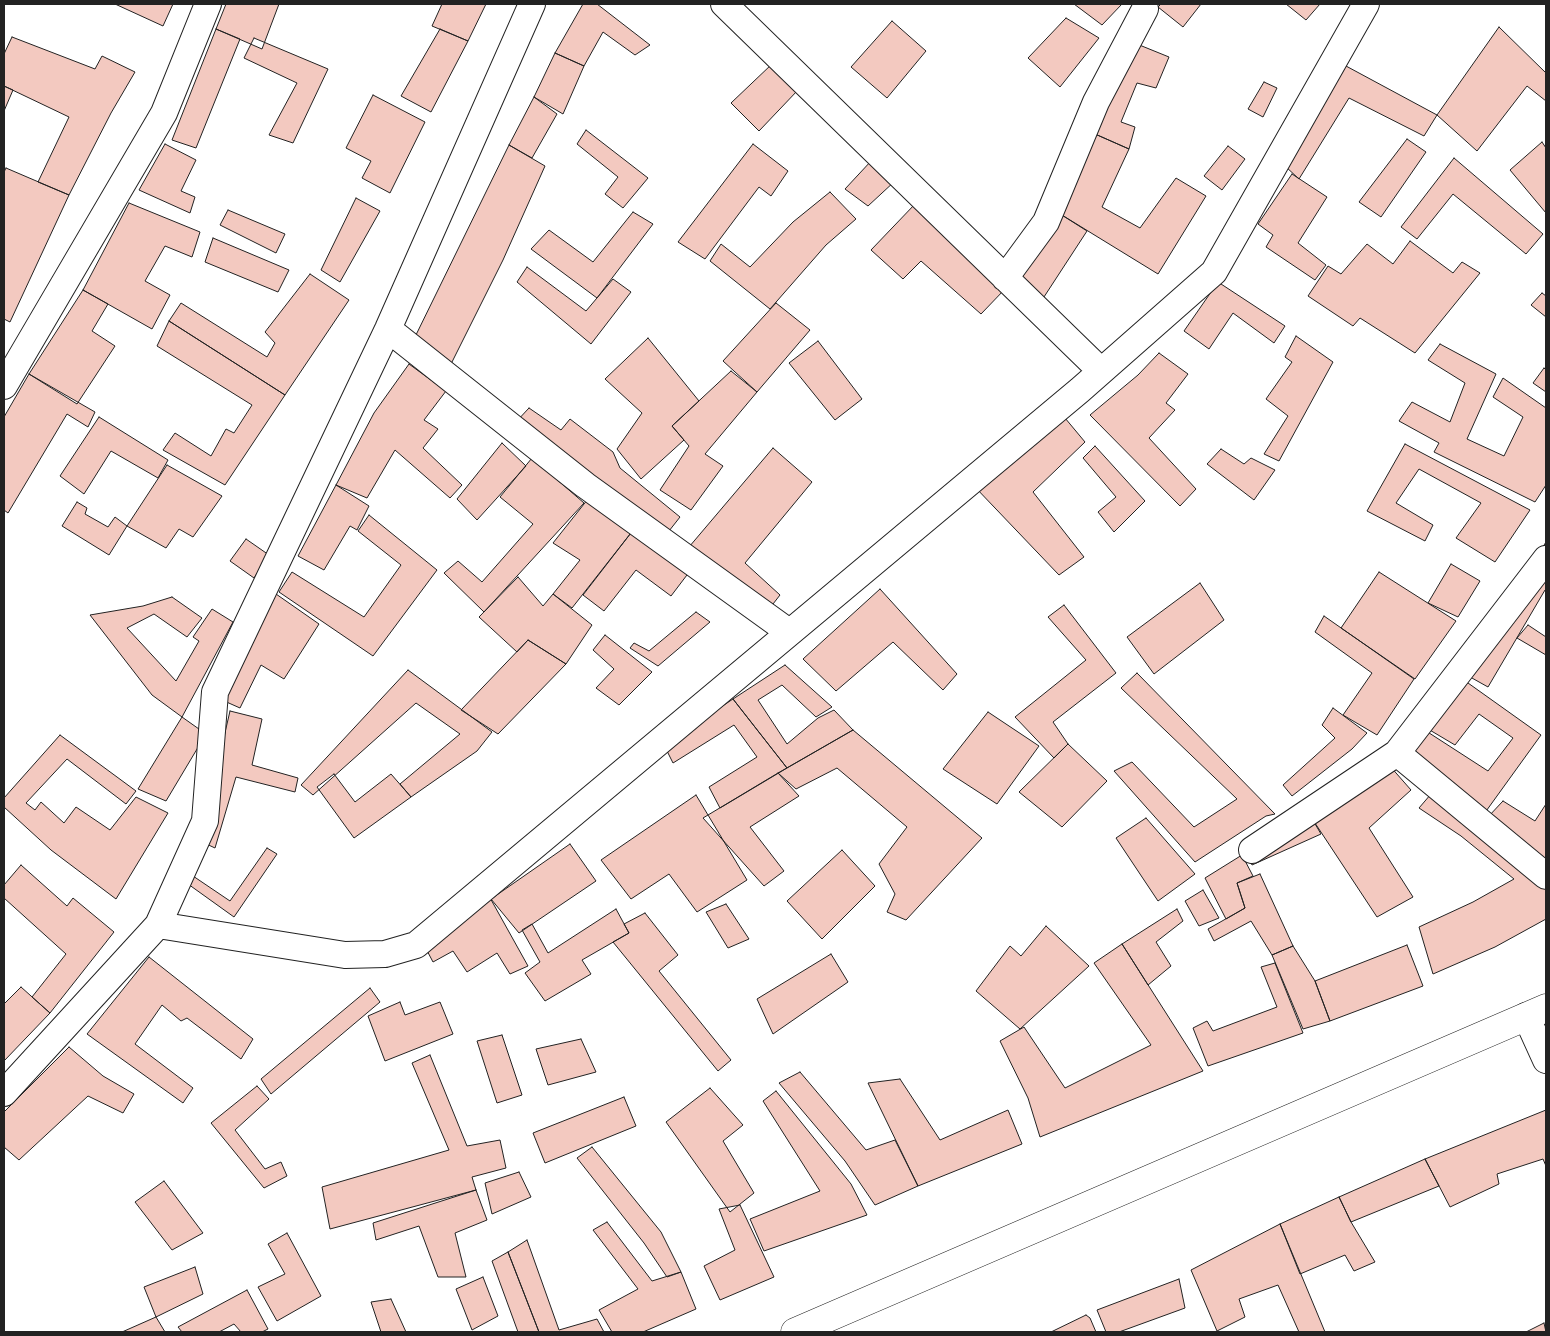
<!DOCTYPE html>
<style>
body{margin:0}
#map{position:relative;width:1550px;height:1336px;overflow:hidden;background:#fff;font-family:"Sofia Sans Condensed",sans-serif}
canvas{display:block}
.frame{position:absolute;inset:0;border:5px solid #222;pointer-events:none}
</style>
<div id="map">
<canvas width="1550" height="1336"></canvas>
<div class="frame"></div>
</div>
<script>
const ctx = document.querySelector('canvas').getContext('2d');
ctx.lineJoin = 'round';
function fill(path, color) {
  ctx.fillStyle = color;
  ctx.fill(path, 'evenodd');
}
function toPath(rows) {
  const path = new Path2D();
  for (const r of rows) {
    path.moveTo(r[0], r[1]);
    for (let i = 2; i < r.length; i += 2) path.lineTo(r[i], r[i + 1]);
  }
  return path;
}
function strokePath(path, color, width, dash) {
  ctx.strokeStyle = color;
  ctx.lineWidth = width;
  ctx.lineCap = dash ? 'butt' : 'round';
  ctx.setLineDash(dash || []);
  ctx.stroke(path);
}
const building = toPath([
 [115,4,173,4,163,26,115,4],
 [226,4,279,4,262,49,216,29,226,4],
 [442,4,486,4,468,41,432,26,442,4],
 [583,4,597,4,650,45,635,55,603,32,584,66,555,53,583,4],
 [1074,4,1122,4,1102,25,1074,4],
 [1161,4,1201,4,1183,27,1158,7,1161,4],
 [1286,4,1320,4,1306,20,1286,4],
 [1066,18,1099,38,1060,87,1028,58,1066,18],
 [892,21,926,51,887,98,851,67,892,21],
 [1499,27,1546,73,1546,101,1527,86,1477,151,1437,115,1499,27],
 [216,29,240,39,196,148,172,140,216,29],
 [440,29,468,41,431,112,401,96,440,29],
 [12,37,95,69,102,56,135,72,111,113,69,195,38,182,69,117,4,86,4,54,12,37],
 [254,38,328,69,293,143,269,135,297,83,244,58,254,38],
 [1132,42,1169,57,1156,88,1137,83,1121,122,1135,127,1129,149,1095,134,1132,42],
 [555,53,584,66,563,114,534,97,555,53],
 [772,64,798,90,759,131,731,103,772,64],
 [1346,66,1437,115,1424,136,1349,98,1299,179,1285,166,1346,66],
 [1264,82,1277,88,1263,117,1248,109,1264,82],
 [4,86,13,90,4,111,4,86],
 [373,95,425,122,390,193,362,178,371,161,346,148,373,95],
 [534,97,557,114,532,158,509,145,534,97],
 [586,130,648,178,623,208,605,194,618,177,577,144,586,130],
 [1095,134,1129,149,1102,207,1140,228,1176,178,1206,196,1158,274,1057,212,1095,134],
 [1407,139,1426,152,1381,217,1359,202,1407,139],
 [1542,142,1546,148,1546,213,1510,170,1542,142],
 [165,144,196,160,181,191,195,197,190,213,139,190,165,144],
 [753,144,788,171,771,196,759,187,705,259,678,242,753,144],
 [509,145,545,166,503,260,450,366,413,341,509,145],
 [1228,146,1245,159,1222,190,1204,176,1228,146],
 [1454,158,1543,234,1526,254,1453,194,1417,239,1401,227,1454,158],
 [872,160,895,181,868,206,845,189,872,160],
 [6,168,69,195,10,322,4,319,4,172,6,168],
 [1292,174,1327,197,1298,243,1326,265,1315,280,1266,247,1273,235,1258,224,1292,174],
 [830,192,856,219,826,245,770,309,710,261,721,244,750,267,793,222,830,192],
 [356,198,380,211,340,282,321,270,356,198],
 [129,203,200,232,192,257,165,246,145,281,170,295,152,329,83,290,129,203],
 [916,203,1005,289,981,314,921,261,903,279,871,250,916,203],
 [228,210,285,234,276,253,220,225,228,210],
 [633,212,653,224,597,298,531,249,549,230,593,262,633,212],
 [1057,212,1087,231,1042,300,1013,279,1057,212],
 [213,238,289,270,278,292,205,262,213,238],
 [1410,241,1453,273,1462,262,1480,273,1415,353,1360,318,1353,326,1308,296,1328,266,1341,274,1367,244,1393,264,1410,241],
 [527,267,586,311,613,279,631,292,591,344,517,282,527,267],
 [310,274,349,300,285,395,169,321,181,303,267,357,275,343,265,332,310,274],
 [1218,282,1285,326,1274,343,1233,313,1209,349,1184,331,1218,282],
 [83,290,108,304,92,331,115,346,77,404,29,374,83,290],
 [1542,293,1546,296,1546,317,1531,305,1542,293],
 [776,303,810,330,757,392,723,361,776,303],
 [169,321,285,395,225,485,163,450,175,433,211,456,226,429,234,433,252,405,157,346,169,321],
 [1296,336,1333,362,1279,461,1264,454,1288,416,1266,399,1292,362,1285,357,1296,336],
 [648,338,699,401,672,426,684,440,641,479,617,449,642,413,605,379,648,338],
 [818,341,862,399,835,420,789,363,818,341],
 [1440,344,1496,374,1467,439,1504,456,1523,417,1493,397,1503,378,1546,408,1546,485,1535,502,1434,452,1439,443,1399,421,1412,402,1450,422,1465,383,1428,360,1440,344],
 [1159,353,1188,374,1166,403,1175,410,1149,438,1196,489,1180,506,1090,415,1138,375,1159,353],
 [409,364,446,391,424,420,438,429,423,448,462,485,450,498,395,450,367,498,336,485,374,413,409,364],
 [1544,368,1546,370,1546,392,1533,383,1544,368],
 [731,371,757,392,705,454,723,466,691,510,660,490,689,446,672,426,731,371],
 [29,374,95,412,88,427,67,414,8,513,4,510,4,417,29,374],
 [529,408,561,430,570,419,613,452,620,468,680,517,669,531,515,423,529,408],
 [1060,412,1085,442,1033,492,1084,557,1059,575,974,486,1060,412],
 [99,417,168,460,158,478,111,451,84,494,60,476,99,417],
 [502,443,526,466,477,520,457,499,502,443],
 [1405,444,1530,510,1495,562,1456,538,1481,503,1419,469,1396,503,1433,525,1425,541,1367,511,1405,444],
 [1095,446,1145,501,1114,532,1098,512,1116,497,1083,458,1095,446],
 [773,448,812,482,745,563,780,595,766,613,689,547,773,448],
 [1221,449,1244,464,1251,458,1275,470,1254,500,1207,464,1221,449],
 [532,458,584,503,484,612,444,573,458,561,482,582,533,524,500,497,532,458],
 [167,465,222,496,193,537,179,529,166,548,127,526,167,465],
 [336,485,369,506,357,530,350,526,324,570,298,556,336,485],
 [588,499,634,529,572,608,553,594,580,560,553,543,588,499],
 [77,502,87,508,85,514,108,527,115,517,127,526,109,555,62,526,77,502],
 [369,515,437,570,373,656,279,592,292,572,364,617,401,565,358,531,369,515],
 [634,529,690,571,671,596,636,570,604,611,583,595,634,529],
 [246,539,269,555,254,578,230,561,246,539],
 [1546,542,1546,591,1545,590,1488,687,1463,673,1546,542],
 [1451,564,1480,581,1458,617,1428,603,1451,564],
 [1379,572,1456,621,1415,679,1341,628,1379,572],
 [518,577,543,606,553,594,592,625,566,664,528,640,517,652,479,617,518,577],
 [1200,583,1224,620,1154,674,1127,637,1200,583],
 [880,589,957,674,943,690,893,642,836,691,803,659,880,589],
 [276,594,319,624,284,679,261,665,240,708,222,700,242,654,276,594],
 [172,597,202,618,187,637,154,614,127,628,176,681,199,641,193,637,212,609,233,622,182,717,152,695,90,615,143,606,172,597],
 [1064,605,1116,673,1053,722,1068,744,1054,758,1015,717,1086,660,1048,617,1064,605],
 [696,612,710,622,658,666,630,648,634,643,649,651,696,612],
 [1324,616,1414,679,1377,735,1343,715,1372,673,1315,632,1324,616],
 [1528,625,1546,637,1546,655,1517,638,1528,625],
 [605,635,652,672,619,705,596,688,614,669,593,650,605,635],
 [528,640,566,664,498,734,461,710,528,640],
 [785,665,832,707,816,717,782,685,758,700,787,744,818,718,834,710,853,730,787,768,733,699,785,665],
 [408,670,492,732,477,751,411,797,400,784,460,734,416,703,313,795,301,785,408,670],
 [1137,673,1275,814,1266,816,1195,862,1114,771,1132,762,1194,827,1237,799,1121,688,1137,673],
 [1461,678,1541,735,1484,814,1405,752,1423,729,1488,771,1513,738,1479,714,1455,745,1423,726,1461,678],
 [733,699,787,768,720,808,709,787,757,757,734,725,673,763,664,745,733,699],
 [1333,708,1367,733,1352,749,1292,796,1283,785,1335,738,1322,725,1333,708],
 [230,711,262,719,252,765,298,778,295,792,236,777,215,848,200,841,230,711],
 [988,712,1039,746,997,804,943,769,988,712],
 [182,717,206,734,166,801,138,789,182,717],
 [853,730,982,838,906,920,887,912,895,894,879,864,907,827,837,768,796,789,778,773,853,730],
 [60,735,136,791,126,804,67,759,26,803,35,810,41,802,64,823,76,807,110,830,136,797,168,813,116,899,51,850,4,807,4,798,60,735],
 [1068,744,1107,781,1062,827,1019,792,1068,744],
 [1389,765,1411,790,1369,828,1413,897,1377,917,1311,817,1389,765],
 [778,773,799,796,750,827,784,871,764,886,703,818,778,773],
 [334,774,355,802,391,774,411,797,354,838,317,787,334,774],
 [1431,794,1546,884,1546,919,1495,947,1433,974,1419,927,1473,902,1514,879,1461,836,1419,808,1431,794],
 [696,795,747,880,697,912,669,874,631,899,601,860,696,795],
 [1503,801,1535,821,1546,804,1546,862,1488,817,1503,801],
 [1311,817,1321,834,1252,865,1245,850,1311,817],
 [1146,818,1195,874,1158,901,1116,838,1146,818],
 [570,844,596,881,519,933,491,899,570,844],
 [267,848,277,854,234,917,188,884,193,876,230,901,267,848],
 [842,850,875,886,822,939,787,901,842,850],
 [1242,855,1253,876,1237,883,1245,908,1226,919,1205,878,1242,855],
 [21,865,67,906,73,898,114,932,50,1013,32,997,66,954,4,898,4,885,21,865],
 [1260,874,1293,946,1272,955,1251,921,1214,941,1208,929,1245,908,1237,883,1260,874],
 [1203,890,1219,918,1199,926,1185,901,1203,890],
 [489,896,528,966,510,974,497,953,467,972,453,951,433,962,423,943,489,896],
 [726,904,749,939,728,948,706,912,726,904],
 [616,909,629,933,582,960,591,974,545,1001,525,973,540,962,522,930,532,924,548,953,616,909],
 [1177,909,1183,921,1156,942,1171,966,1148,985,1122,944,1177,909],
 [645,913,678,955,659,971,731,1060,718,1071,613,942,629,933,624,924,645,913],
 [1046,926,1089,966,1020,1029,976,991,1010,946,1021,956,1046,926],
 [1122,944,1203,1071,1040,1137,1028,1098,1000,1041,1024,1027,1065,1088,1151,1045,1094,963,1122,944],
 [1407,945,1423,986,1330,1021,1315,981,1407,945],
 [1293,946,1315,981,1330,1021,1303,1029,1272,955,1293,946],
 [831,954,848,982,773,1034,757,999,831,954],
 [149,957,253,1039,241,1059,187,1018,181,1021,162,1005,135,1044,193,1088,183,1103,87,1034,149,957],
 [1275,963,1303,1033,1208,1066,1193,1028,1207,1021,1213,1031,1277,1007,1261,967,1275,963],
 [21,987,50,1013,4,1061,4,1004,21,987],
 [370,988,380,1002,271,1094,261,1079,370,988],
 [400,1002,405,1015,440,1002,453,1034,385,1061,368,1016,400,1002],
 [502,1035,522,1095,497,1103,477,1041,502,1035],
 [581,1039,596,1072,548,1085,536,1049,581,1039],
 [69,1047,103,1076,134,1094,123,1113,88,1096,19,1160,4,1147,4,1112,69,1047],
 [430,1055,467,1146,500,1140,506,1168,472,1177,476,1190,330,1229,322,1187,449,1150,412,1063,430,1055],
 [800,1072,866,1150,895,1140,918,1186,875,1205,845,1161,779,1083,800,1072],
 [900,1079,940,1140,1008,1110,1022,1144,918,1186,868,1083,900,1079],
 [257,1086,269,1099,235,1130,265,1169,281,1162,287,1176,264,1188,211,1123,257,1086],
 [710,1088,743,1125,723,1141,754,1193,730,1212,666,1122,710,1088],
 [776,1091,851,1184,867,1215,764,1251,750,1219,820,1191,763,1101,776,1091],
 [624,1097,636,1126,545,1163,533,1133,624,1097],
 [1546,1110,1546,1166,1543,1159,1497,1174,1499,1184,1450,1207,1425,1159,1546,1110],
 [592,1147,661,1232,681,1272,667,1277,644,1243,577,1158,592,1147],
 [1425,1159,1439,1186,1351,1222,1339,1197,1425,1159],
 [519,1172,531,1197,492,1214,485,1183,519,1172],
 [164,1181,203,1233,172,1250,135,1202,164,1181],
 [476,1190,487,1220,455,1233,466,1277,438,1277,419,1226,376,1240,373,1223,476,1190],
 [1339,1197,1351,1222,1375,1262,1354,1271,1345,1255,1300,1274,1280,1224,1339,1197],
 [740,1205,774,1277,720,1300,704,1266,735,1250,719,1209,740,1205],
 [607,1222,652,1281,681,1272,696,1309,643,1332,612,1332,599,1310,638,1289,593,1230,607,1222],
 [1280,1224,1325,1332,1299,1332,1278,1285,1239,1299,1245,1317,1217,1331,1191,1270,1280,1224],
 [287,1233,321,1296,277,1321,258,1287,285,1274,268,1244,287,1233],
 [527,1240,559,1330,597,1319,604,1332,539,1332,508,1252,527,1240],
 [508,1252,539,1332,518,1332,492,1261,508,1252],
 [195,1267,203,1294,156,1317,144,1287,195,1267],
 [483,1277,498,1316,472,1330,456,1289,483,1277],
 [1179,1279,1185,1308,1119,1332,1106,1332,1097,1310,1179,1279],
 [247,1290,268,1329,262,1332,241,1332,234,1324,219,1332,182,1332,178,1327,247,1290],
 [391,1299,406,1332,381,1332,371,1302,391,1299],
 [1086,1315,1090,1318,1096,1332,1051,1332,1086,1315],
 [156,1317,165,1332,122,1332,156,1317],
 [1544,1323,1546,1332,1526,1332,1544,1323]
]);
fill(building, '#f3c9c0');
strokePath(building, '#222', 1);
const minor = toPath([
 [724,4,1101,371],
 [1005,278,1046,222,1096,102,1145,9],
 [388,329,585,485,789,632],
 [4,386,164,113,208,4],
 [1397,753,1546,876],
 [1252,850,1397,753,1546,559],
 [158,925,345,955,385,954,416,945,1080,390,1214,272,1366,4],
 [1526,1016,1546,1060],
 [4,1093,158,925,205,821,215,692,388,329,532,4]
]);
const primary = toPath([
 [795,1332,1546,1008]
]);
strokePath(minor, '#222', 28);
strokePath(primary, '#222', 29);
strokePath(minor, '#fff', 26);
strokePath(primary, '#fff', 28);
</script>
